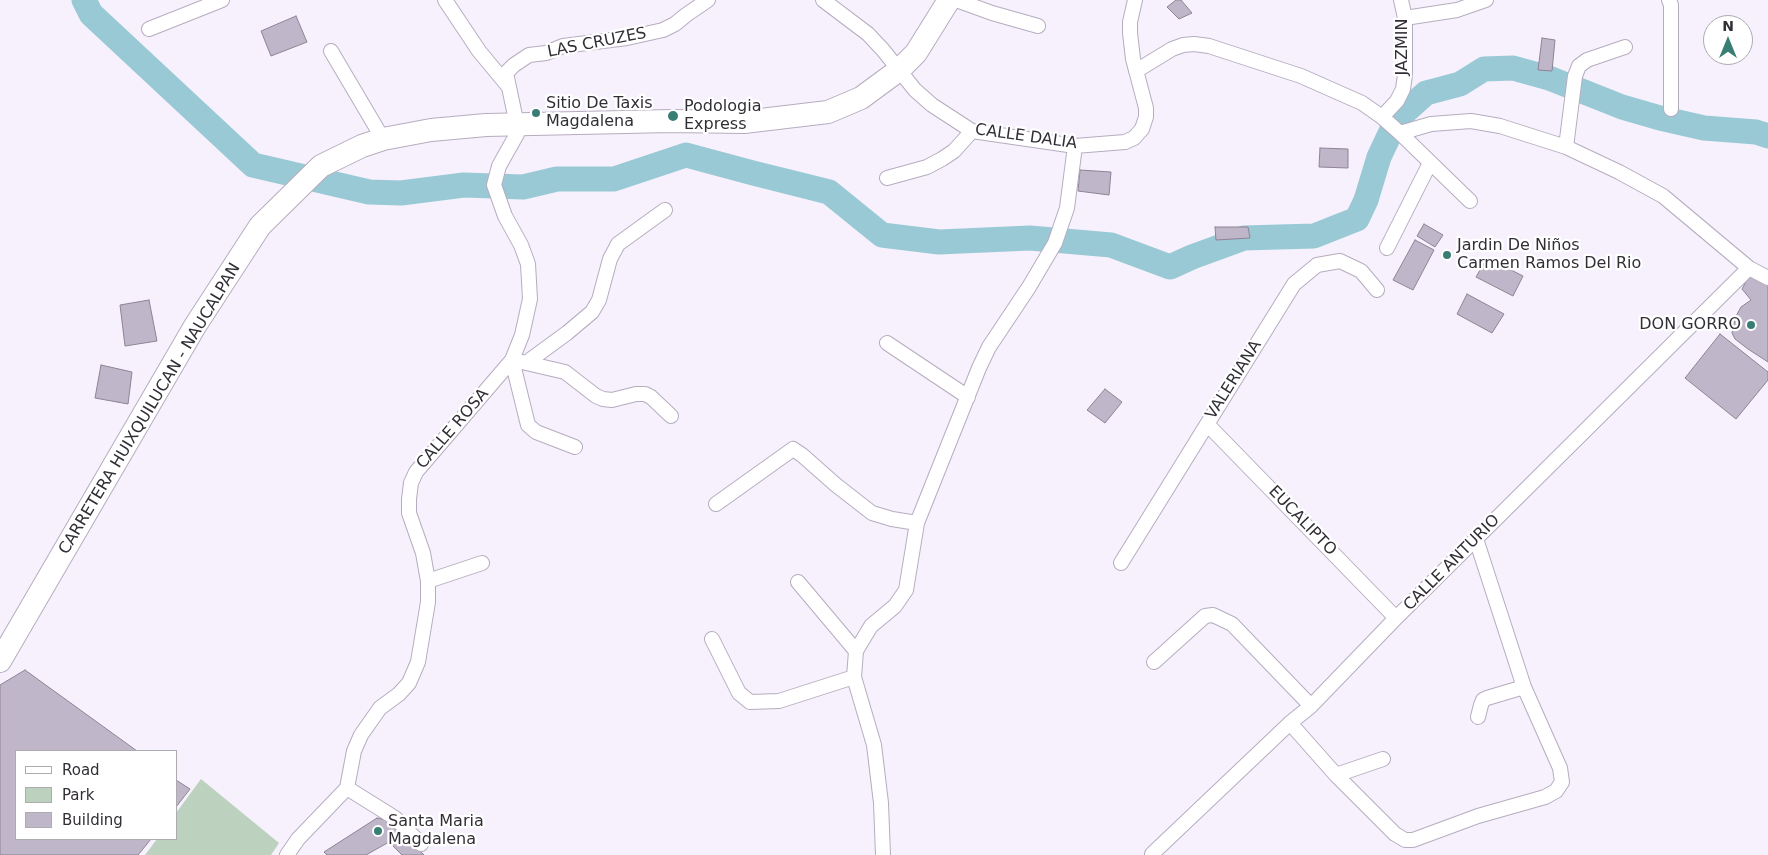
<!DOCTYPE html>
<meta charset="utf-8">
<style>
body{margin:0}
#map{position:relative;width:1768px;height:855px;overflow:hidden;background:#f7f1fd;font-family:"DejaVu Sans",sans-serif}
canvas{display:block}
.legend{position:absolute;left:15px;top:750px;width:162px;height:90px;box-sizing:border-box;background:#fff;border:1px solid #adabaf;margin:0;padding:6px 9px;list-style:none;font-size:15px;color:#322e36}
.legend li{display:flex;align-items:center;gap:10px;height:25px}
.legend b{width:25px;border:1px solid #adabaf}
.north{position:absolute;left:1703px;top:15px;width:50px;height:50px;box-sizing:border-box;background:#fff;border:1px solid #adabaf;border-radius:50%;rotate:0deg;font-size:14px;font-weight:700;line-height:20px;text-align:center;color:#322e36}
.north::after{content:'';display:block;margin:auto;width:18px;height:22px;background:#397e74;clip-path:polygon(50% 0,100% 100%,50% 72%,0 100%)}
</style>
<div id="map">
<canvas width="1768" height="855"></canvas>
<ul class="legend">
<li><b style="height:6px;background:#fff"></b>Road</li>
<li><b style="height:14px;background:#bcd2be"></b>Park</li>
<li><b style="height:14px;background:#c0b6c9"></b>Building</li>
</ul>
<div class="north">N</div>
</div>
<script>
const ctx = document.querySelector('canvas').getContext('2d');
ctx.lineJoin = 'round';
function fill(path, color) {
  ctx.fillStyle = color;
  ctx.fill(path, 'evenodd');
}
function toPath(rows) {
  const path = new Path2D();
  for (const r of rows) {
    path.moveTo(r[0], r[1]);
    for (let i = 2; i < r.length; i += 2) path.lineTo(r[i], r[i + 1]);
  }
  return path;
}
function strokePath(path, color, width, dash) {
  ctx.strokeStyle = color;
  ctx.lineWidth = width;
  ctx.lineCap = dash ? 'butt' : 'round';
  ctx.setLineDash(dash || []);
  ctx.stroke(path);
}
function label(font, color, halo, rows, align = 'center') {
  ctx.font = font + ' "DejaVu Sans",sans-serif';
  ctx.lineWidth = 4.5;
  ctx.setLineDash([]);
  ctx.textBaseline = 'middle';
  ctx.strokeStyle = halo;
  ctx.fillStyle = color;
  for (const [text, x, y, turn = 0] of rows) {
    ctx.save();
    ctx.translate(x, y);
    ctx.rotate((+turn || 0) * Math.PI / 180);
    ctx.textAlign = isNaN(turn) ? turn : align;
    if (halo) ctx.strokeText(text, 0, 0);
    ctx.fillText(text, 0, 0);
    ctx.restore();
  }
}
fill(toPath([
 [201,779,279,843,271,855,145,855,157,839,176,839,176,813]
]), '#bcd2be');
strokePath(toPath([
 [84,0,91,14,253,165,369,192,401,193,464,185,523,187,557,179,614,179,686,155,753,173,829,192,882,235,939,242,1030,238,1111,245,1170,267,1192,257,1244,238,1314,236,1357,219,1366,200,1379,157,1397,119,1426,93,1460,84,1484,69,1513,68,1549,78,1622,107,1660,118,1704,128,1756,132,1768,136]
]), '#9ac9d6', 25);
const building = toPath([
 [1176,0,1181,0,1192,13,1179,19,1167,7,1176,0],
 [296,16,307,42,271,56,261,31,296,16],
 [1542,38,1555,40,1552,71,1538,70,1542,38],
 [1320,148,1348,149,1348,168,1319,167,1320,148],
 [1080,170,1111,172,1109,195,1078,191,1080,170],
 [1424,224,1443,235,1435,247,1417,236,1424,224],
 [1215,227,1248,227,1250,238,1216,240,1215,227],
 [1415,240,1434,250,1413,290,1393,280,1415,240],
 [1487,258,1523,276,1513,296,1476,277,1487,258],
 [1749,276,1757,276,1761,282,1768,285,1768,362,1748,349,1735,339,1732,333,1735,318,1741,307,1751,300,1742,289,1749,276],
 [1467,294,1504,314,1492,333,1457,314,1467,294],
 [149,300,157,341,125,346,120,305,149,300],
 [1720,334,1768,372,1768,380,1736,419,1685,378,1720,334],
 [101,365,132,372,128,404,95,398,101,365],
 [1105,389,1122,402,1105,423,1087,410,1105,389],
 [25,670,137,751,16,751,16,839,151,839,138,855,0,855,0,685,25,670],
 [176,780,190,789,176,807,176,780],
 [377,818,391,821,424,855,402,855,389,842,366,855,327,855,324,852,377,818]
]);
fill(building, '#c0b6c9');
strokePath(building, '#8d8395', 1);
const minor = toPath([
 [445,0,479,51,508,86],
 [823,0,868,34,883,50,915,90,932,105,972,131,1075,146,1125,142,1134,138,1142,129,1146,117,1146,108,1133,59,1130,33,1130,22,1135,0],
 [956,0,992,13,1038,26],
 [1669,0,1671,5,1671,109],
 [1405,18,1457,10,1486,0],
 [149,29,222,0],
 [331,51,383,139],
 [1136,71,1172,49,1183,45,1194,44,1209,46,1301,76,1362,103,1382,117,1400,133,1470,201],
 [1382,117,1397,101,1403,89,1405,75,1405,18,1401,0],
 [1400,133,1431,124,1471,121,1500,126,1566,147,1619,172,1663,196,1749,268,1768,278],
 [1566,147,1575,76,1579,66,1587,60,1625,47],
 [887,178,927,167,942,159,954,151,972,131],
 [1387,248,1430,163],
 [887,343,968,397],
 [512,360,528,425,536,432,575,447],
 [522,362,565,372,596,396,603,399,612,400,636,394,645,394,651,397,671,416],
 [526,363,567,333,592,312,599,300,610,259,618,244,665,210],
 [1207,424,1396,618],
 [716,504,793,449,802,455,836,485,872,513,892,519,917,523],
 [1121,563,1294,284,1317,265,1340,261,1361,271,1377,290],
 [428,581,482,563],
 [798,582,856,651],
 [712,639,739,693,750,702,779,701,854,677],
 [1154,662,1205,616,1213,615,1232,624,1311,706],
 [1478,717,1481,705,1483,700,1487,698,1524,687],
 [1290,723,1336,775,1395,834,1405,840,1413,840,1478,816,1545,797,1556,791,1562,782,1560,768,1524,687,1476,539],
 [1336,775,1383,759],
 [347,788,395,818,421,844],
 [1152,854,1290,723,1311,706,1396,618,1749,268],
 [287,855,298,839,347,788,354,751,361,735,380,708,399,694,409,683,418,662,428,602,428,581,423,553,409,513,409,499,411,483,416,472,512,360,522,335,530,299,528,264,521,245,505,216,494,185,499,166,517,134,517,125,506,73,514,65,529,55,546,53,563,46,627,38,663,30,675,24,686,15,708,0],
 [883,855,881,803,874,745,854,677,856,651,871,626,895,606,906,590,917,523,979,368,989,347,1029,287,1055,243,1067,208,1075,146]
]);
const primary = toPath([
 [0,661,195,326,260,226,321,166,362,146,383,139,431,130,486,125,671,121,744,122,828,112,861,98,899,70,916,53,949,0]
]);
strokePath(minor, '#b6acbf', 16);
strokePath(primary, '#b6acbf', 24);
strokePath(minor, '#fff', 14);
strokePath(primary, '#fff', 22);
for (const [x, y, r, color] of [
 [536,113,5,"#397e74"],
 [673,116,6,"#397e74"],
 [1447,255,5,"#397e74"],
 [1751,325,5,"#397e74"],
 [378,831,5,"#397e74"]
]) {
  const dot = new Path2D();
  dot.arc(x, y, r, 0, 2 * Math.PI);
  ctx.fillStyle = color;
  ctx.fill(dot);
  strokePath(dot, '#fff', 2);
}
label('16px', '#322e36', '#fff', [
 ["LAS CRUZES",597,43,-11],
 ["JAZMIN",1403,47,-90],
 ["CALLE DALIA",1026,137,8],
 ["VALERIANA",1234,380,-58],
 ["CARRETERA HUIXQUILUCAN - NAUCALPAN",150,409,-59],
 ["CALLE ROSA",453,429,-49],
 ["EUCALIPTO",1302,521,46],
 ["CALLE ANTURIO",1452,563,-45]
]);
label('16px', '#322e36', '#fff', [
 ["Sitio De Taxis",546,104],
 ["Magdalena",546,122],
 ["Podologia",684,107],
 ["Express",684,125],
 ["Jardin De Niños",1457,246],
 ["Carmen Ramos Del Rio",1457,264],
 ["DON GORRO",1741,325,"right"],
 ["Santa Maria",388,822],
 ["Magdalena",388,840]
], 'left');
</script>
